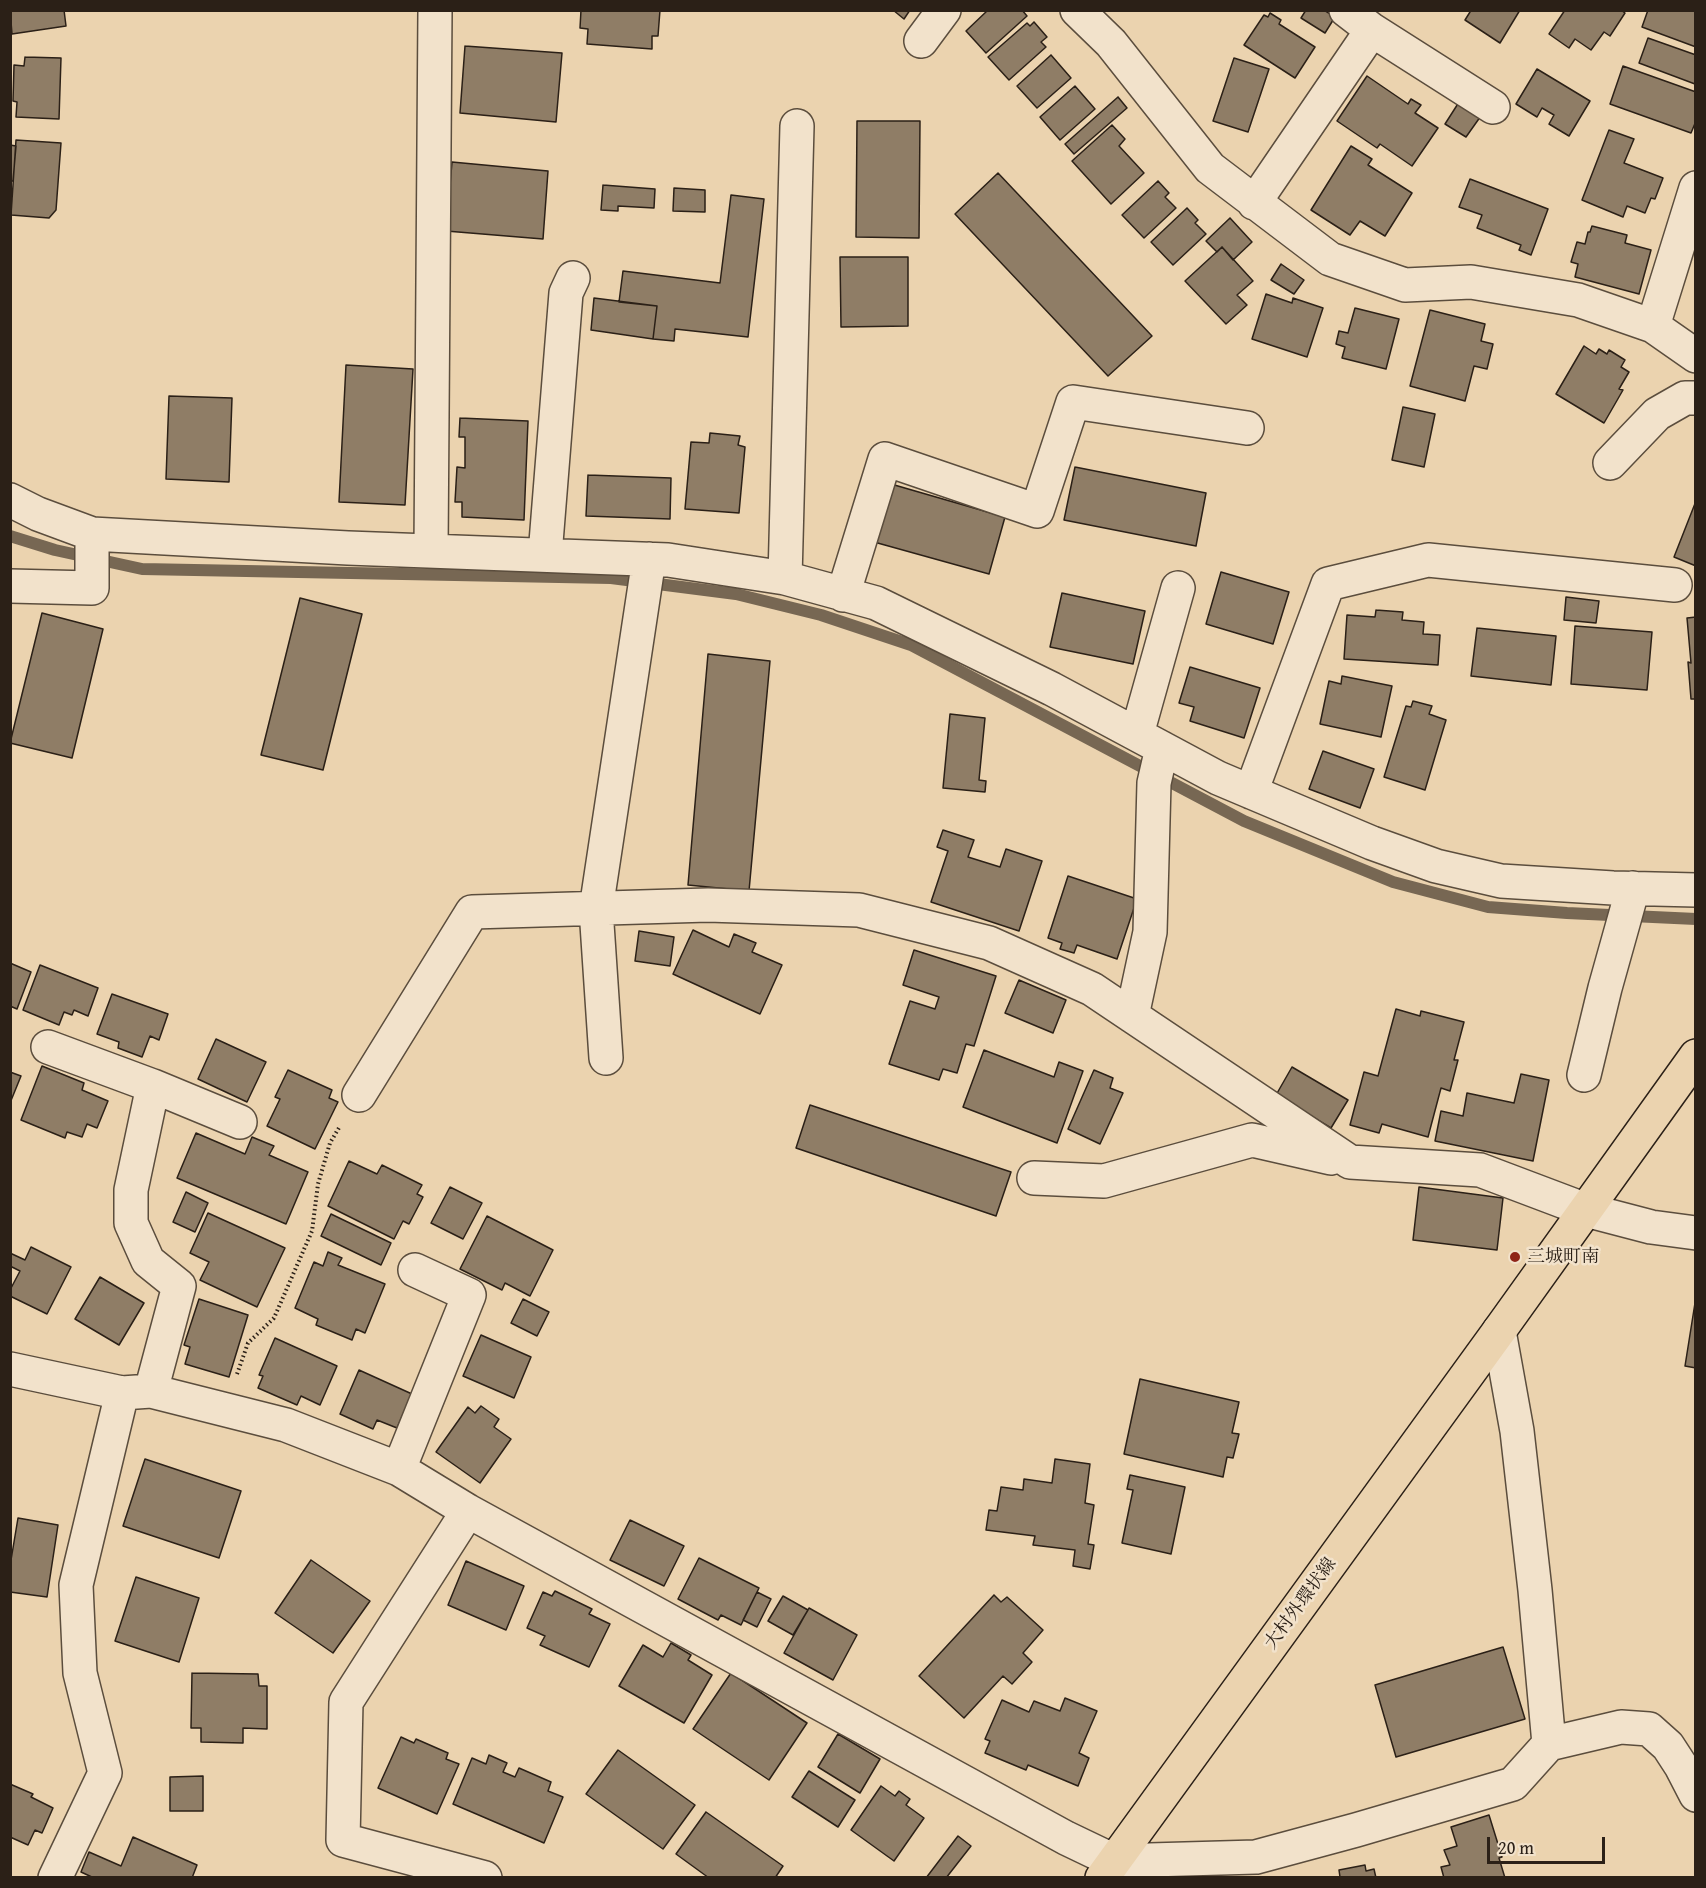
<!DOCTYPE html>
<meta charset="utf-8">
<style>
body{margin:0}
#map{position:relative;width:1706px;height:1888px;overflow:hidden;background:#ebd3af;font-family:"Gentium Book Plus",serif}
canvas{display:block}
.frame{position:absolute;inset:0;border:12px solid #2b2017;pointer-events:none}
.scale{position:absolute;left:1487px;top:1837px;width:118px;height:27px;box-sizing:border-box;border:3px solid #2b2017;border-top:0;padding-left:8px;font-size:18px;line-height:21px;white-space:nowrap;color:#2b2017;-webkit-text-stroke:4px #f2e2cb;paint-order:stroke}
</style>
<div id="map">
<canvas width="1706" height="1888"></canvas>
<div class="frame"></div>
<div class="scale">20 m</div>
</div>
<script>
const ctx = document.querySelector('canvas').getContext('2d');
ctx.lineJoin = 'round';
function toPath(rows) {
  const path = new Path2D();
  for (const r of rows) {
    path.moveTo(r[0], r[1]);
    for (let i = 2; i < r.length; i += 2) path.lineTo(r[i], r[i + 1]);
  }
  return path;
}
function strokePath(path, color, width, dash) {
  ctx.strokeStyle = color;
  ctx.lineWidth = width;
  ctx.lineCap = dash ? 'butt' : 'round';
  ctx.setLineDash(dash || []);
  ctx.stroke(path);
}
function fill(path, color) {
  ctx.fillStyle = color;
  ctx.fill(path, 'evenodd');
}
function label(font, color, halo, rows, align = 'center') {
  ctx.font = font + ' "Gentium Book Plus","Noto Serif JP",serif';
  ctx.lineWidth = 5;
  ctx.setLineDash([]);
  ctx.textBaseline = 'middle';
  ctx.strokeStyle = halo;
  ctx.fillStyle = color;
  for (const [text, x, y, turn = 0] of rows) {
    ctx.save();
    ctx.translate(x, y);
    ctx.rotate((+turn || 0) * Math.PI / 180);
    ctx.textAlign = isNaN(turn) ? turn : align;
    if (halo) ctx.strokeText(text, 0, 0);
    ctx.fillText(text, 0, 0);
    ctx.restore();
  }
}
strokePath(toPath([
 [10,536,55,550,142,569,611,578,736,594,821,615,911,645,1244,821,1393,882,1488,907,1567,913,1696,919]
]), '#776753', 12);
const building = toPath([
 [10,10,64,10,66,26,12,34,10,10],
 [581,10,660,10,658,36,652,36,652,49,587,44,588,29,580,28,581,10],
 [893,10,910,10,904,19,893,10],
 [988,10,1022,10,1027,16,986,53,966,31,988,10],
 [1306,10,1324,10,1335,17,1325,33,1301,18,1306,10],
 [1468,10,1520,10,1500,43,1465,20,1470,12,1468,10],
 [1565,10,1621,10,1625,13,1610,36,1604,32,1591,50,1575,39,1569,48,1549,34,1565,10],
 [1648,10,1696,10,1696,47,1642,27,1648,10],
 [1270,13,1281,20,1279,24,1315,47,1295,78,1244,45,1264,15,1268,17,1270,13],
 [1034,22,1047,37,1041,42,1046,47,1009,80,988,57,1027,23,1030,26,1034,22],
 [1648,38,1696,55,1695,84,1639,63,1648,38],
 [465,46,562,53,556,122,460,113,465,46],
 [1051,55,1071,78,1037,108,1017,86,1051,55],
 [25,57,61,58,59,119,16,117,17,102,13,101,14,65,24,66,25,57],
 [1234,58,1269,69,1248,132,1213,121,1234,58],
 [1623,66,1696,92,1696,121,1691,133,1610,104,1623,66],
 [1537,69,1590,101,1569,136,1549,124,1554,115,1542,108,1537,117,1516,104,1537,69],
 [1367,76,1408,104,1411,99,1421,105,1415,113,1438,128,1412,166,1380,144,1377,148,1337,121,1367,76],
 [1075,86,1095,109,1060,140,1040,117,1075,86],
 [1118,97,1127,108,1074,154,1065,144,1118,97],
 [1461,99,1483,113,1466,137,1445,124,1461,99],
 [857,121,920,121,919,238,856,237,857,121],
 [1112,125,1125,139,1119,146,1144,173,1111,204,1072,161,1112,125],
 [1609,130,1634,139,1624,163,1663,178,1655,199,1651,198,1645,213,1627,206,1623,217,1582,200,1609,130],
 [16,140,61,143,56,210,49,218,11,215,16,140],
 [10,145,16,146,13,181,10,181,10,145],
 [1351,146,1372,159,1368,165,1412,193,1385,236,1360,221,1350,235,1311,210,1351,146],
 [452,162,548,171,543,239,446,231,452,162],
 [998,173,1152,336,1108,376,955,214,998,173],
 [1470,179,1548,209,1531,255,1519,250,1521,245,1477,228,1482,215,1459,207,1470,179],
 [1158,181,1169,193,1165,197,1176,208,1144,238,1122,215,1158,181],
 [603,185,655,189,654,208,618,206,618,211,601,210,603,185],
 [674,188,705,190,705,212,673,211,674,188],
 [731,195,764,199,748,337,675,329,674,341,653,339,657,306,619,302,623,271,720,283,731,195],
 [1187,208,1198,220,1195,223,1206,234,1173,265,1151,242,1187,208],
 [1230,218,1252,242,1233,260,1222,247,1217,252,1206,241,1230,218],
 [1592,226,1627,235,1625,243,1651,250,1639,294,1575,277,1578,264,1571,262,1577,242,1585,244,1588,232,1590,232,1592,226],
 [1222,247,1253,281,1237,295,1247,305,1226,324,1185,281,1222,247],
 [840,257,908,257,908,326,841,327,840,257],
 [1281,264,1304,280,1294,294,1271,280,1281,264],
 [1266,294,1292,303,1293,298,1323,308,1307,357,1252,339,1266,294],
 [594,298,657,306,653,339,591,330,594,298],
 [1355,308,1399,319,1386,369,1342,358,1345,347,1336,344,1339,331,1348,333,1355,308],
 [1430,310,1485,324,1481,341,1493,344,1487,369,1474,366,1465,401,1410,386,1430,310],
 [1584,346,1596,354,1599,349,1607,354,1609,350,1625,360,1621,367,1629,372,1619,389,1623,390,1604,423,1556,394,1584,346],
 [346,365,413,369,405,505,339,502,346,365],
 [169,396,232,398,229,482,166,479,169,396],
 [1403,407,1435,414,1424,467,1392,460,1403,407],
 [460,418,528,421,524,520,462,517,462,502,455,502,457,467,465,468,465,437,459,437,460,418],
 [710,433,740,436,738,445,745,447,739,513,685,509,691,442,709,443,710,433],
 [1075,467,1206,493,1196,546,1064,520,1075,467],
 [588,475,671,478,670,519,586,516,588,475],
 [891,484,1005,517,989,574,874,542,891,484],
 [1696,501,1696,566,1674,557,1696,501],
 [1221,572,1289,592,1273,644,1206,624,1221,572],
 [1062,593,1145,611,1133,664,1050,647,1062,593],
 [1566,597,1599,601,1596,623,1564,620,1566,597],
 [300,598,362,614,323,770,261,755,300,598],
 [1376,610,1403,612,1402,620,1424,622,1423,634,1440,635,1438,665,1344,659,1347,615,1375,617,1376,610],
 [42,613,103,629,72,758,10,743,42,613],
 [1696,617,1696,699,1691,699,1688,662,1691,663,1687,618,1696,617],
 [1575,626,1652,632,1647,690,1571,684,1575,626],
 [1477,628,1556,636,1551,685,1471,676,1477,628],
 [708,654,770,661,749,891,688,885,708,654],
 [1190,667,1260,688,1244,738,1190,721,1194,707,1179,703,1190,667],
 [1342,676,1392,686,1381,737,1320,724,1329,681,1341,684,1342,676],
 [1413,701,1432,706,1429,714,1446,720,1425,790,1384,777,1406,706,1411,707,1413,701],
 [950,714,985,718,979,780,986,781,985,792,943,788,950,714],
 [1323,751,1374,769,1360,808,1309,789,1323,751],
 [943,830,974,840,968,857,1000,867,1006,849,1042,861,1019,931,931,902,948,851,937,847,943,830],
 [1068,876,1137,899,1117,959,1077,945,1074,953,1060,949,1062,943,1048,938,1068,876],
 [693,930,729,947,734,934,756,943,752,952,782,965,760,1014,673,974,693,930],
 [639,931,674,937,670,966,635,961,639,931],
 [914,950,996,976,974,1046,966,1044,957,1073,943,1069,939,1080,889,1064,910,1001,935,1009,939,997,903,985,914,950],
 [10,963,31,972,17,1009,10,1006,10,963],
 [40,965,98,988,88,1016,74,1010,72,1015,64,1012,59,1025,23,1010,40,965],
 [1019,980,1066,1000,1053,1033,1005,1013,1019,980],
 [112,994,168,1014,159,1040,150,1036,142,1057,118,1048,119,1042,97,1034,112,994],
 [1396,1009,1420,1016,1421,1011,1464,1022,1454,1060,1458,1060,1450,1091,1441,1088,1428,1137,1382,1124,1379,1133,1350,1125,1364,1072,1378,1076,1396,1009],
 [216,1039,266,1062,247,1102,198,1079,216,1039],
 [984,1050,1054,1077,1059,1062,1083,1071,1057,1143,963,1107,984,1050],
 [42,1066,84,1083,82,1090,108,1101,97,1128,87,1124,82,1137,67,1132,65,1138,21,1120,42,1066],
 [1292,1067,1348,1100,1331,1128,1276,1095,1292,1067],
 [288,1070,332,1090,329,1098,338,1102,315,1149,267,1126,280,1099,275,1097,288,1070],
 [1094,1070,1113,1078,1110,1088,1123,1093,1100,1144,1068,1129,1094,1070],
 [10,1072,21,1076,10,1103,10,1072],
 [1521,1074,1549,1080,1533,1161,1435,1141,1441,1111,1463,1116,1467,1093,1514,1103,1521,1074],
 [810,1105,1011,1172,996,1216,796,1148,810,1105],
 [196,1133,245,1154,252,1137,274,1146,269,1155,308,1172,286,1224,177,1178,196,1133],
 [349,1161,377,1174,382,1165,422,1185,417,1194,423,1197,409,1224,403,1221,394,1239,328,1206,349,1161],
 [450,1187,482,1203,463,1239,431,1223,450,1187],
 [1419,1187,1503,1198,1497,1250,1413,1240,1419,1187],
 [186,1192,208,1203,195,1232,173,1222,186,1192],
 [208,1213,285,1248,257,1307,200,1280,209,1262,190,1253,208,1213],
 [331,1214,391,1243,381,1265,321,1236,331,1214],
 [487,1216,553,1250,530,1296,505,1283,502,1290,460,1269,487,1216],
 [31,1247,71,1267,47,1314,10,1296,10,1290,20,1271,10,1266,10,1253,25,1260,31,1247],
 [328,1252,342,1258,338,1265,385,1284,365,1333,356,1329,352,1340,316,1325,318,1319,295,1308,314,1262,323,1266,328,1252],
 [100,1277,144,1303,119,1345,75,1319,100,1277],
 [199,1299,248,1315,229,1377,185,1364,190,1347,184,1345,199,1299],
 [523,1299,549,1312,537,1336,511,1323,523,1299],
 [1695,1303,1696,1303,1696,1368,1685,1366,1695,1303],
 [481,1335,531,1357,514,1398,463,1376,481,1335],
 [275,1338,337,1366,320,1405,301,1396,297,1405,258,1388,263,1376,259,1375,275,1338],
 [359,1370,412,1394,397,1428,377,1420,373,1429,340,1414,359,1370],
 [1140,1379,1239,1402,1232,1433,1239,1434,1233,1458,1227,1457,1223,1477,1124,1454,1140,1379],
 [481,1406,499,1419,494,1427,511,1439,480,1483,436,1452,468,1407,475,1413,481,1406],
 [145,1459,241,1491,219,1558,123,1526,145,1459],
 [1055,1459,1090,1464,1085,1503,1094,1505,1088,1544,1094,1545,1090,1569,1073,1566,1075,1550,1033,1545,1035,1536,986,1530,989,1510,997,1511,1001,1487,1023,1490,1024,1479,1052,1483,1055,1459],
 [1130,1475,1185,1487,1171,1554,1122,1543,1133,1490,1127,1489,1130,1475],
 [18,1518,58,1525,47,1597,10,1592,10,1566,18,1518],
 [630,1520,684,1546,664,1586,610,1560,630,1520],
 [699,1558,759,1588,741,1625,721,1615,718,1620,678,1599,699,1558],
 [311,1560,370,1601,333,1653,275,1613,311,1560],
 [466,1561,524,1586,506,1630,448,1605,466,1561],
 [136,1577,199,1598,179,1662,115,1641,136,1577],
 [555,1591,592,1609,589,1614,610,1624,589,1667,540,1645,545,1636,527,1628,543,1592,552,1596,555,1591],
 [757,1592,771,1599,757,1627,743,1620,757,1592],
 [994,1595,1001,1602,1007,1597,1043,1630,1023,1653,1032,1662,1012,1684,1003,1676,964,1718,919,1676,994,1595],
 [783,1596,808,1610,793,1635,768,1621,783,1596],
 [809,1608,857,1635,833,1680,784,1653,809,1608],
 [671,1643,691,1655,688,1660,712,1675,684,1723,619,1686,643,1645,663,1657,671,1643],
 [1503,1647,1525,1719,1396,1757,1375,1685,1503,1647],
 [192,1673,258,1674,259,1686,267,1686,267,1729,243,1728,243,1743,201,1742,201,1728,191,1728,192,1673],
 [731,1673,807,1723,769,1780,693,1729,731,1673],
 [1065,1698,1097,1711,1079,1753,1089,1758,1078,1786,1028,1765,1026,1770,985,1753,990,1741,985,1739,1002,1700,1029,1712,1034,1701,1060,1711,1065,1698],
 [838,1734,880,1759,860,1793,818,1767,838,1734],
 [401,1737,414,1743,416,1739,448,1753,446,1759,459,1764,437,1814,378,1788,401,1737],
 [618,1750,695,1805,663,1849,586,1794,618,1750],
 [489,1755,507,1763,503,1772,515,1777,519,1768,551,1782,548,1791,563,1797,544,1843,453,1804,472,1758,486,1764,489,1755],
 [809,1771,855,1800,838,1827,792,1797,809,1771],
 [203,1776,203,1811,170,1811,170,1777,203,1776],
 [10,1784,33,1794,31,1797,53,1808,42,1833,35,1830,28,1845,10,1837,10,1784],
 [881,1786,895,1796,899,1791,910,1799,906,1805,924,1818,894,1861,851,1830,881,1786],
 [706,1812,783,1866,775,1878,709,1878,676,1854,706,1812],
 [1489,1815,1502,1857,1499,1858,1505,1878,1444,1878,1441,1867,1450,1865,1444,1850,1457,1846,1451,1827,1489,1815],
 [958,1836,971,1846,946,1878,926,1878,958,1836],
 [133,1837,197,1865,192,1878,94,1878,81,1872,89,1852,121,1866,133,1837],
 [1365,1865,1366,1871,1374,1869,1376,1878,1337,1878,1340,1877,1339,1870,1365,1865]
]);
fill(building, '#8f7d66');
strokePath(building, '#2b2017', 1.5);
const minor = toPath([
 [1077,10,1111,43,1210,168,1330,259,1405,285,1471,282,1578,300,1653,326,1696,356],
 [1346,10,1372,30],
 [921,41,944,10],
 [1254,203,1372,30,1493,107],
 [1653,326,1696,188],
 [1610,463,1657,414,1685,398,1696,398],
 [10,500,38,514,92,534,348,548,668,560,785,578,876,603,1052,689,1218,778,1372,843,1436,866,1501,881,1613,888,1696,890],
 [431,550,435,10],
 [545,555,566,293,573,278],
 [785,578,797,126],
 [10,586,92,588,92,534],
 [843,595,885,459,1037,511,1073,402,1247,428],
 [1137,734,1178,588],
 [1251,792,1328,584,1428,560,1675,585],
 [1132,1016,1150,932,1154,783,1162,748],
 [48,1047,153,1086,131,1190,131,1223,148,1261,179,1286,151,1391],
 [606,1058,596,909,649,559],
 [1584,1075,1605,988,1633,888],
 [153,1086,240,1122],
 [359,1095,472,912,708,905,859,910,989,943,1092,989,1350,1162,1480,1170,1586,1210,1651,1227,1696,1233],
 [1034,1178,1104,1181,1252,1140,1331,1158],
 [10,1369,122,1393,151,1391,286,1425,399,1469,468,1511,1066,1838,1114,1861,1139,1878],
 [399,1469,469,1295,415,1270],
 [468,1511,346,1702,343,1840,485,1878],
 [1549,1744,1621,1727,1649,1729,1668,1746,1681,1766,1696,1795],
 [1114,1861,1256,1857,1356,1830,1513,1784,1549,1744,1535,1590,1517,1431,1499,1331],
 [55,1878,105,1773,80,1673,76,1585,122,1393]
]);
const major = toPath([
 [1102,1878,1499,1331,1696,1056]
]);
strokePath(minor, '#5b4d3d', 36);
strokePath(major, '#2b2017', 36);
strokePath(toPath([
 [237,1374,248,1343,274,1318,312,1231,318,1184,330,1143,340,1126]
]), '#2b2017', 4, [1.5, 3]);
strokePath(minor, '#f2e2cb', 33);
strokePath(major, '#ebd3af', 33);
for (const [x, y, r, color] of [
 [1515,1257,6,"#8f2418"]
]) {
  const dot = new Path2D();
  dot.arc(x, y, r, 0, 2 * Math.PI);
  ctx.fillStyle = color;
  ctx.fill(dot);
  strokePath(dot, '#f2e2cb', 2);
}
label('18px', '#2b2017', '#f2e2cb', [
 ["三城町南",1527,1257]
], 'left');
label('18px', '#2b2017', '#f2e2cb', [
 ["大村外環状線",1301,1604,-54]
]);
</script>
